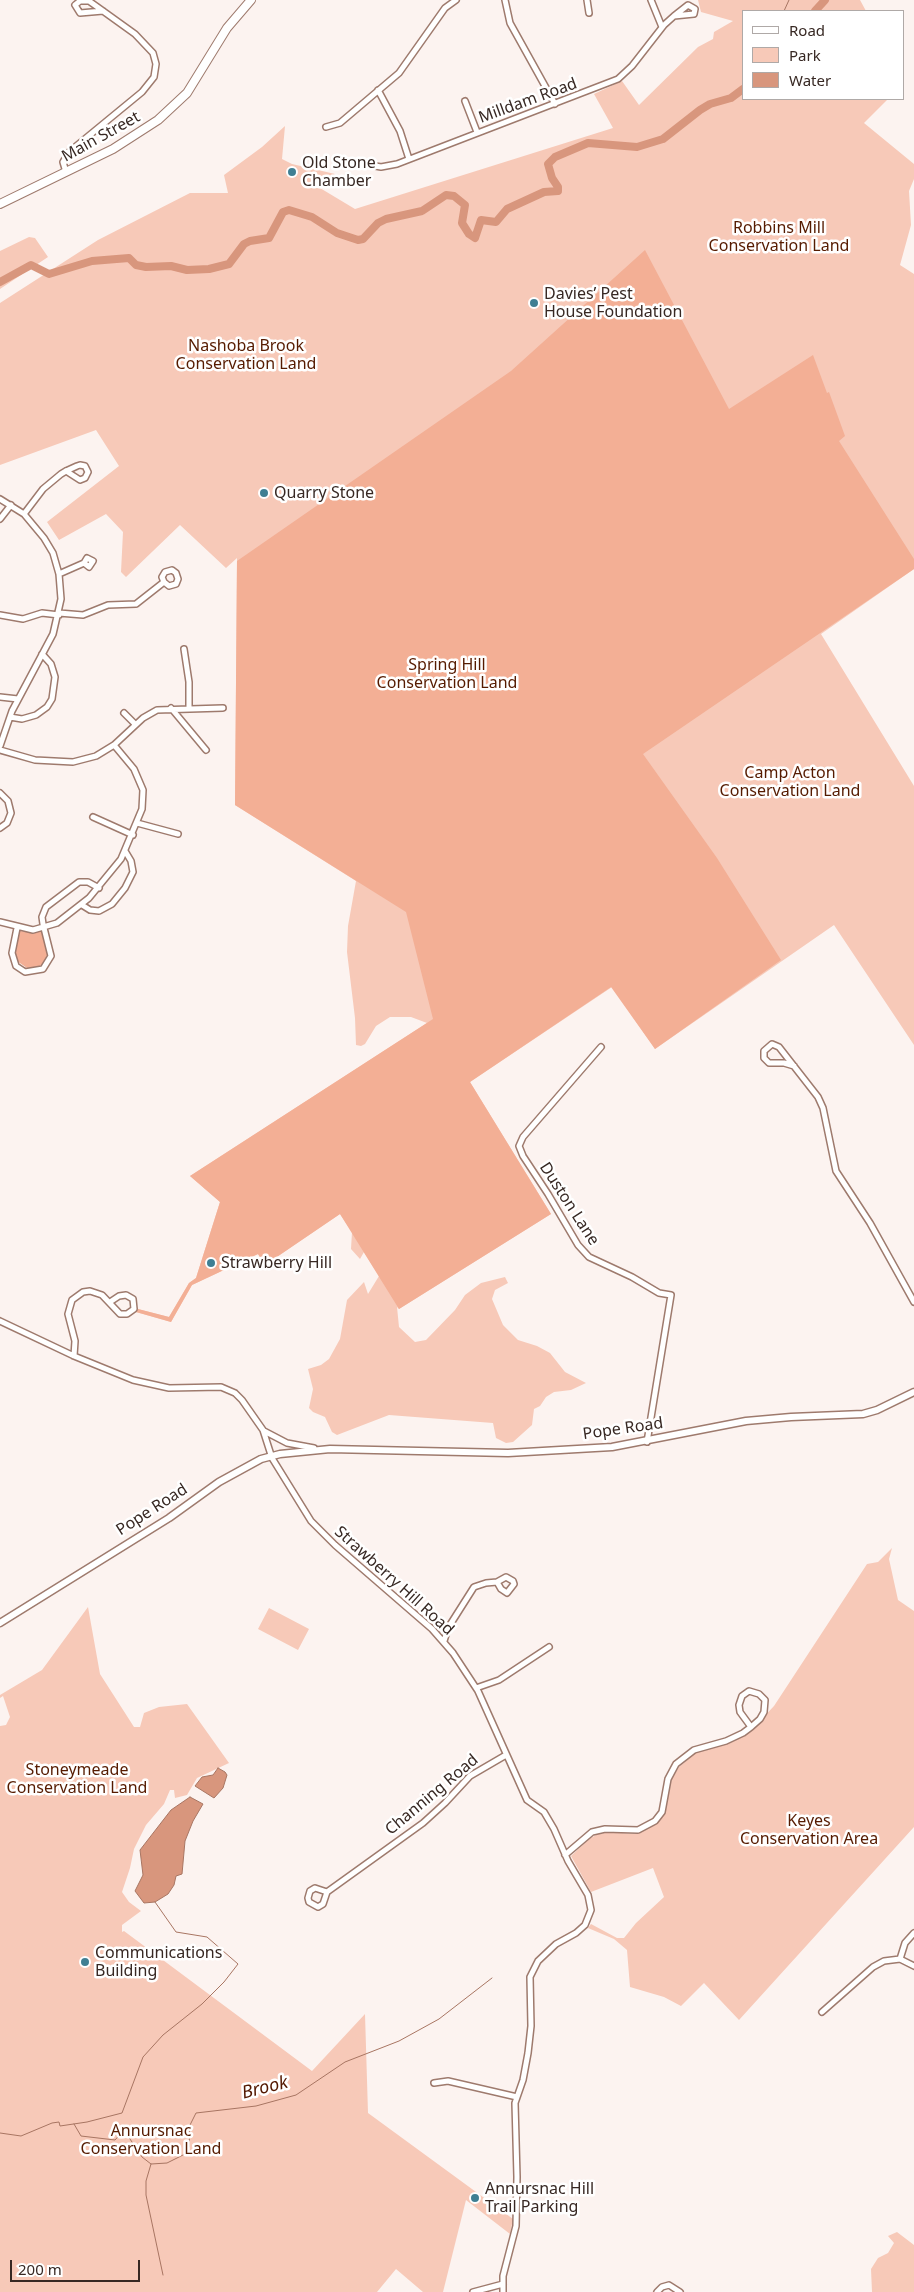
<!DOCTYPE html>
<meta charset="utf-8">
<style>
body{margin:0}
#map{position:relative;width:914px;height:2292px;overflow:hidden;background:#fcf3f0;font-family:"Noto Sans",sans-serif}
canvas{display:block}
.legend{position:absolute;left:742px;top:10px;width:162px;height:90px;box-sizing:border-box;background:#fff;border:1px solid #afa9a7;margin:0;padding:6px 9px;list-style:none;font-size:15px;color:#372823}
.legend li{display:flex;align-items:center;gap:10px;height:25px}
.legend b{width:25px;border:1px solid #afa9a7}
.scale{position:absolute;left:10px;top:2260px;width:130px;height:22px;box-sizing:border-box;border:2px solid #372823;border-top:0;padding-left:6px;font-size:15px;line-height:18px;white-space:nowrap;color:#372823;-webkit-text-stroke:4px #fff;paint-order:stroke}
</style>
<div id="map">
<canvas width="914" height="2292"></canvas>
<ul class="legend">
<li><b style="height:6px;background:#fff"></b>Road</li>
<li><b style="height:14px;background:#f7c9b8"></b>Park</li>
<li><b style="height:14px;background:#d8967d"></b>Water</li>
</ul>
<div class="scale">200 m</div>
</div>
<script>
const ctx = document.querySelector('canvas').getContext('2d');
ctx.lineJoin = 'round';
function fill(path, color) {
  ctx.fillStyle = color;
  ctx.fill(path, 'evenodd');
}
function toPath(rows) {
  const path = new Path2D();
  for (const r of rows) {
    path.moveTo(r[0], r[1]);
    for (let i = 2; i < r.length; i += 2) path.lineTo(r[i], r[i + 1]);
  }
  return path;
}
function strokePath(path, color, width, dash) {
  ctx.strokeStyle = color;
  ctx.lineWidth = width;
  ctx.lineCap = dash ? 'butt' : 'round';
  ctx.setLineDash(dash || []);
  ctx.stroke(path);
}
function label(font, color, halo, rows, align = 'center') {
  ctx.font = font + ' "Noto Sans",sans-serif';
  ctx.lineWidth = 5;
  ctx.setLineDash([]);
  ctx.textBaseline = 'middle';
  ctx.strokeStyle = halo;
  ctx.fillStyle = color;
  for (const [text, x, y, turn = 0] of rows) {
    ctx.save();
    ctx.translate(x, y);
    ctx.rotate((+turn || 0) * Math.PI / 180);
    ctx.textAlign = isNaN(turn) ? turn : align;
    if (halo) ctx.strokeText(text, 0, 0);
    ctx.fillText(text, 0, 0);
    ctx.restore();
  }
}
fill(toPath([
 [698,0,860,0,866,11,743,11,743,99,888,99,864,123,914,164,914,179,909,191,911,225,900,265,914,274,914,569,821,634,914,786,914,1045,834,925,655,1049,612,987,470,1082,551,1214,399,1309,397,1307,399,1327,415,1342,426,1340,455,1310,465,1295,481,1283,505,1277,508,1283,495,1290,492,1299,503,1325,518,1340,537,1346,550,1353,565,1372,586,1383,571,1390,554,1392,546,1397,540,1406,534,1409,532,1425,513,1442,506,1443,496,1438,493,1423,389,1415,337,1435,332,1432,325,1417,313,1412,309,1408,313,1389,308,1369,321,1365,329,1359,340,1339,347,1300,364,1282,368,1294,379,1276,364,1252,360,1259,351,1249,352,1232,340,1214,265,1265,258,1254,192,1285,171,1322,136,1312,138,1309,169,1317,189,1283,196,1278,220,1202,190,1176,427,1023,411,1017,390,1017,376,1026,365,1044,361,1046,356,1045,355,1018,347,952,348,926,356,881,235,805,237,558,226,568,180,525,126,577,121,572,123,532,106,514,59,540,47,522,119,466,96,430,0,465,0,303,98,240,190,193,228,193,224,175,262,147,285,126,282,159,292,164,335,174,320,188,355,209,613,128,594,94,622,81,639,105,698,47,713,39,714,32,733,21,701,12],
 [29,237,35,238,48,257,0,289,0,251],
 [892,1548,889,1559,898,1600,914,1611,914,1827,739,2020,704,1983,681,2006,664,1997,630,1987,627,1950,614,1939,588,1928,591,1924,617,1938,624,1938,636,1923,664,1897,653,1868,591,1892,571,1856,589,1839,598,1834,609,1832,636,1834,655,1824,665,1807,670,1782,679,1767,699,1750,733,1741,755,1726,774,1706,867,1564,878,1562],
 [88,1607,100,1674,134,1727,140,1727,144,1713,159,1707,187,1704,229,1763,197,1778,187,1795,175,1798,174,1790,170,1790,164,1804,146,1825,134,1849,130,1868,122,1892,129,1902,141,1911,122,1925,122,1932,124,1931,312,2071,365,2014,368,2113,513,2219,510,2234,466,2200,443,2292,423,2292,396,2269,377,2292,0,2292,0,1726,6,1725,10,1717,3,1696,0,1698,0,1695,42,1670],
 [269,1608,309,1629,298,1650,258,1629],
 [897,2232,914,2245,914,2292,872,2292,871,2269,878,2258,888,2253,894,2243,888,2236]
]), '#f7c9b8');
fill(toPath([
 [645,250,729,409,813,355,827,393,829,392,845,436,839,441,914,559,914,569,643,754,717,858,781,960,655,1049,611,987,470,1082,551,1214,399,1309,340,1214,265,1265,258,1254,192,1285,171,1322,136,1312,138,1309,169,1317,189,1283,196,1278,220,1202,190,1176,433,1019,406,912,235,805,237,561,511,371],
 [20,931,42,932,48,953,44,963,37,968,27,968,17,961,15,949]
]), '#f3af95');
const water = toPath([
 [218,1768,225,1772,227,1775,223,1788,214,1798,195,1786,202,1777,213,1775,218,1768],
 [190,1797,203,1804,193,1821,185,1841,182,1874,176,1876,174,1885,168,1894,155,1902,144,1903,135,1891,143,1875,140,1850,171,1810,190,1797]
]);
fill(water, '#d8967d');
strokePath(water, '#a87562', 1);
strokePath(toPath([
 [784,11,789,0],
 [74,2124,81,2136,115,2140,124,2130,142,2157,151,2164,167,2163,185,2154,189,2147,190,2125,196,2113,256,2106,296,2095,345,2062,399,2041,439,2019,492,1978],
 [0,2133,21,2136,52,2123,59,2122,60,2126,87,2122,122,2113,143,2057,163,2035,202,2004,224,1982,238,1964,207,1937,176,1932,155,1902],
 [151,2164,146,2181,146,2195,163,2275]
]), '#a87562', 1);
strokePath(toPath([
 [815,11,825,0],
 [0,282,31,265,49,274,92,261,129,258,136,265,146,267,171,266,187,270,209,269,229,264,244,244,250,241,269,238,283,212,289,210,312,217,337,233,358,240,363,239,378,223,386,219,422,211,446,195,454,196,465,205,462,223,469,234,475,238,481,220,496,222,507,209,544,192,558,191,558,187,552,178,548,164,555,157,588,143,637,147,663,139,700,110,710,104,731,98,743,89]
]), '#d8967d', 8);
const minor = toPath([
 [505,0,510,23,555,104],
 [587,0,589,13],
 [651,0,662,27],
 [378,90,400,131,409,159],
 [465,101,477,132],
 [326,127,340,123,399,73,445,8,456,0],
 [364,164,381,167,397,164,618,79,632,66,664,25,674,16,694,14,695,9,688,5,674,16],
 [66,172,63,162,69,152,142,92,154,77,156,64,153,53,135,34,103,11,89,1,80,1,75,5,80,13,103,11],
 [0,499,24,514,44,538,53,553,59,574,61,599,53,634,12,711,0,746],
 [24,514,43,489,61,474,66,471,77,466,80,465,85,466,88,472,85,478,80,480,66,471],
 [0,519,11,505],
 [59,574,84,563,87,558,93,561,89,567,84,563],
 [59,613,83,615,108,605,136,604,164,582,169,586,176,584,178,579,176,573,172,570,165,572,162,577,164,582],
 [0,615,23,619,42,613,59,615],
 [184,649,189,682,189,709],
 [0,697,18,699],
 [171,708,206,750],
 [124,713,135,724],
 [10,717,22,719,36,715,47,707,52,699,55,677,51,664,42,654],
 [0,750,35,760,73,762,96,756,114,745,143,718,157,710,223,708],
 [0,793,8,801,11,813,7,823,0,828],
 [93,817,133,835],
 [137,823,178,834],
 [82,905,90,910,99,911,112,904,125,888,133,872,131,861,125,851],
 [0,922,33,930,57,923,89,898,121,859,142,809,143,790,134,769,114,745],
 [17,928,12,953,16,966,25,972,43,969,51,956,43,924,42,917,46,907,79,882,88,882,99,888],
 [601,1047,523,1137,519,1146,523,1156,548,1194,578,1245,589,1257,632,1277,659,1293,671,1295,647,1442],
 [794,1066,784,1063,769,1063,764,1058,764,1051,772,1044,779,1047,818,1097,823,1108,836,1171,870,1223,914,1302],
 [0,1321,74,1356,133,1380,169,1388,221,1387,235,1393,242,1400,263,1430,272,1458,311,1521,335,1545,432,1629,453,1653,478,1691,527,1800,544,1812,554,1829,568,1861,588,1895,591,1910,585,1925,576,1933,556,1944,538,1961,530,1977,531,2026,528,2053,523,2080,515,2103,517,2177,516,2226,503,2276,503,2292],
 [74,1356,75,1341,68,1314,72,1300,83,1292,90,1291,102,1295,120,1314,127,1314,134,1309,133,1299,126,1295,119,1296,110,1302],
 [264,1431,287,1443,314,1448],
 [444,1641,448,1628,474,1587,486,1583,497,1582,506,1577,513,1581,514,1584,507,1593,501,1589,497,1582],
 [476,1688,499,1680,549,1647],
 [565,1855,592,1832,605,1829,638,1830,655,1821,662,1812,668,1779,676,1764,694,1750,726,1741,743,1733,751,1727,760,1719,764,1712,765,1700,759,1694,749,1691,742,1696,739,1705,740,1712,751,1727],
 [327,1892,315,1888,310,1891,308,1898,309,1902,318,1907,323,1904,327,1892,423,1823,445,1803,470,1776,506,1755],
 [900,1959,914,1966],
 [822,2012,873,1967,884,1961,900,1959,905,1943,914,1933],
 [434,2083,448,2081,517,2097],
 [473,2292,503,2284],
 [657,2292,662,2287,669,2285,680,2292]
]);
const tertiary = toPath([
 [0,1623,169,1518,219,1482,261,1459,280,1454,330,1449,508,1453,612,1447,746,1421,791,1417,863,1414,877,1410,914,1392]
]);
const secondary = toPath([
 [0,204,113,149,158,120,187,93,227,28,251,0]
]);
strokePath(minor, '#9e7a6d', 8);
strokePath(tertiary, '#9e7a6d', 9);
strokePath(secondary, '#9e7a6d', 10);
strokePath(minor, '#fff', 5);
strokePath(tertiary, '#fff', 6);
strokePath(secondary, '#fff', 8);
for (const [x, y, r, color] of [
 [292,172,5,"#3f7f93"],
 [534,303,5,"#3f7f93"],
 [264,493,5,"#3f7f93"],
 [211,1263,5,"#3f7f93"],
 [85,1962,5,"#3f7f93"],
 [475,2198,5,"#3f7f93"]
]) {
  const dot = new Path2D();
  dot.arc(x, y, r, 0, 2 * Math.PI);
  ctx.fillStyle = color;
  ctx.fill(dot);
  strokePath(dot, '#fff', 2);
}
label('16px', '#372823', '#fff', [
 ["Milldam Road",528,101,-20],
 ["Main Street",101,137,-29],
 ["Duston Lane",569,1204,57],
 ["Pope Road",623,1429,-8],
 ["Pope Road",152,1510,-33],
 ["Strawberry Hill Road",394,1581,42],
 ["Channing Road",432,1795,-40]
]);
label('16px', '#372823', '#fff', [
 ["Old Stone",302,163],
 ["Chamber",302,181],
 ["Davies’ Pest",544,294],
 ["House Foundation",544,312],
 ["Quarry Stone",274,493],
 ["Strawberry Hill",221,1263],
 ["Communications",95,1953],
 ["Building",95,1971],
 ["Annursnac Hill",485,2189],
 ["Trail Parking",485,2207]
], 'left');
label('16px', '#561b00', '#fff', [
 ["Robbins Mill",779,228],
 ["Conservation Land",779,246],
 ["Nashoba Brook",246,346],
 ["Conservation Land",246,364],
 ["Spring Hill",447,665],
 ["Conservation Land",447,683],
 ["Camp Acton",790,773],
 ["Conservation Land",790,791],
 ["Stoneymeade",77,1770],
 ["Conservation Land",77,1788],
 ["Keyes",809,1821],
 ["Conservation Area",809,1839],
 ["Annursnac",151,2131],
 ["Conservation Land",151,2149]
]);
label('italic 18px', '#531800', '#fff', [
 ["Brook",265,2088,-14]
]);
</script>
